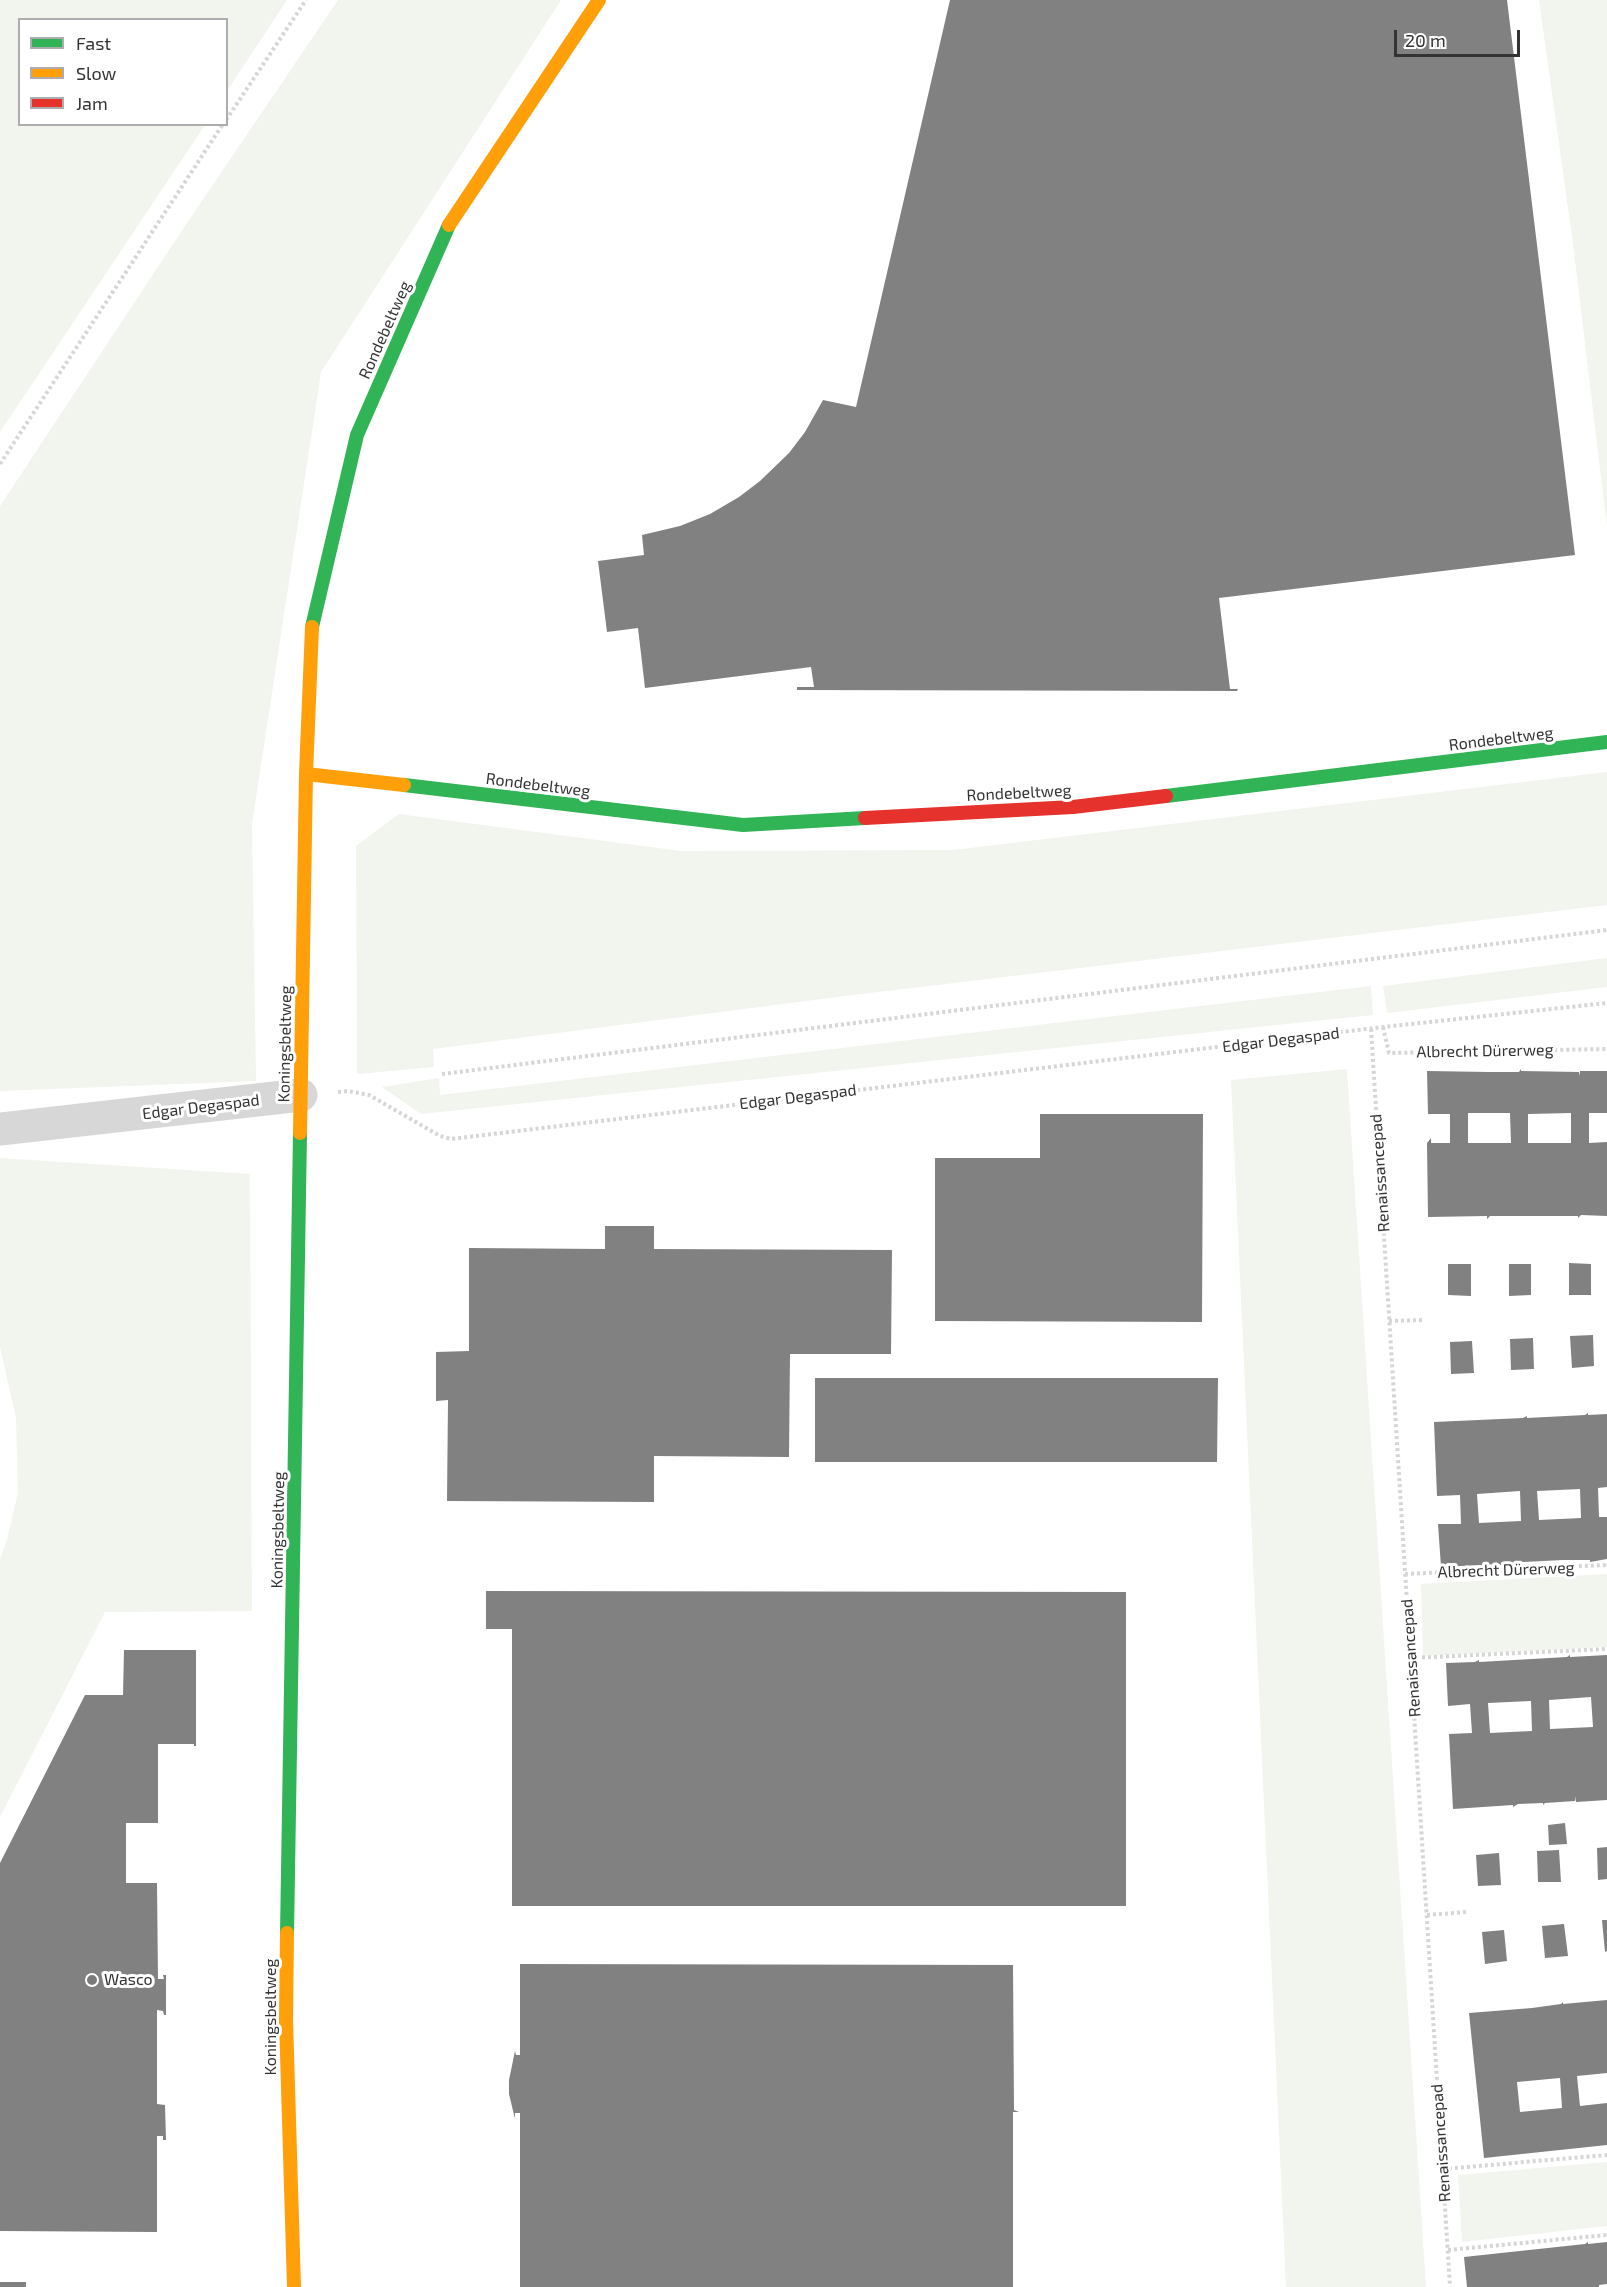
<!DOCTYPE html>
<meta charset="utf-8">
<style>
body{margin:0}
#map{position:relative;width:1607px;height:2287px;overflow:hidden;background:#fff;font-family:"Exo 2",sans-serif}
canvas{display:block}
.legend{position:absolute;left:18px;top:18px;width:210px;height:108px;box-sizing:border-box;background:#fff;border:2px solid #adadad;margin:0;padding:8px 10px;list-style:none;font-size:18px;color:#333}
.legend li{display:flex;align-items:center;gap:12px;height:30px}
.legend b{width:30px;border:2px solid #adadad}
.scale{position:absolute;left:1394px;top:30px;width:126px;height:27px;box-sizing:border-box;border:3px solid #333;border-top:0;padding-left:8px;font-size:18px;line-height:21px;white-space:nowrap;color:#333;-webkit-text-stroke:4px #fff;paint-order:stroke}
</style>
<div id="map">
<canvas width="1607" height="2287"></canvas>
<ul class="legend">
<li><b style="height:8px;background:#30b455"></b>Fast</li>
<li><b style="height:8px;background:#ff9f0a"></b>Slow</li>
<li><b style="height:8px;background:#e5322d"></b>Jam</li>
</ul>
<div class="scale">20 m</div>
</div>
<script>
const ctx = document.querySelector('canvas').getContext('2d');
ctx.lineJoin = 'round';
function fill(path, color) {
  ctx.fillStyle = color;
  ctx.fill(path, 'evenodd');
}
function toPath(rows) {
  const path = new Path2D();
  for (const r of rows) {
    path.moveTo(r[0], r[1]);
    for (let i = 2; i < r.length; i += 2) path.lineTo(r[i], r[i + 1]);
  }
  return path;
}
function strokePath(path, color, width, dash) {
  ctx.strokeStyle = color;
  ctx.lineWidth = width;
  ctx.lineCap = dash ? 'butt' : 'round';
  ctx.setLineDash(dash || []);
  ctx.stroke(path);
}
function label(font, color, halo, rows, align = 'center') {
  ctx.font = font + ' "Exo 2",sans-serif';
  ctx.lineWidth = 6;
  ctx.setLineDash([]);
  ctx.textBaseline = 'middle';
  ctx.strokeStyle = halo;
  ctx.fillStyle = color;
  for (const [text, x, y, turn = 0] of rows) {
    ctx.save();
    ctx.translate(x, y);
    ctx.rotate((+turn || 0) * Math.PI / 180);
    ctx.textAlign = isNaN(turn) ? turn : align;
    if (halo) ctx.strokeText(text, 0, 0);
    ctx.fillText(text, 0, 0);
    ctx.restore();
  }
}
fill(toPath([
 [0,0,287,0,227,91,226,20,20,20,20,124,205,125,0,432],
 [338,0,561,0,321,372,252,824,256,1081,0,1091,0,506,185,226],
 [1539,0,1607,0,1607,527,1573,244],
 [1607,772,1607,905,845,996,433,1049,434,1067,357,1074,356,846,399,814,681,851,953,850],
 [1607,958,1607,987,1387,1013,1383,986],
 [1371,986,1373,1015,421,1114,382,1087,439,1078,440,1095],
 [1347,1069,1426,2287,1286,2287,1231,1080],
 [0,1158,250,1174,252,1611,105,1612,0,1817,0,1559,7,1539,18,1493,16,1418,0,1347],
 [1607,1574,1607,1647,1423,1656,1421,1584],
 [1607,2162,1607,2226,1462,2242,1458,2175]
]), '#f1f5ed');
fill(toPath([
 [950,0,1507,0,1575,555,1219,598,1230,689,1238,689,1237,691,797,690,797,687,814,687,811,667,645,688,638,628,607,632,598,561,644,555,642,535,680,526,710,514,739,497,760,481,789,453,805,432,823,400,856,407],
 [1521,1069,1521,1071,1579,1072,1580,1076,1580,1071,1607,1071,1607,1113,1589,1113,1589,1143,1607,1142,1607,1216,1581,1215,1578,1218,1578,1216,1490,1216,1487,1219,1487,1216,1428,1217,1427,1143,1431,1138,1431,1143,1450,1143,1450,1114,1428,1114,1427,1071,1489,1072,1489,1077,1489,1072,1519,1072],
 [1468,1113,1510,1113,1511,1143,1468,1143],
 [1571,1113,1571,1143,1528,1143,1528,1114],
 [1040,1114,1203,1114,1202,1322,935,1321,935,1158,1040,1158],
 [605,1226,654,1226,654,1249,892,1250,891,1354,790,1354,789,1457,654,1456,654,1502,447,1501,448,1400,436,1401,436,1352,469,1351,469,1248,605,1249],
 [1569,1263,1591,1264,1591,1295,1569,1295],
 [1448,1264,1471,1264,1471,1296,1448,1295],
 [1509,1264,1531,1264,1531,1295,1509,1296],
 [1593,1335,1594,1366,1572,1368,1570,1336],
 [1533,1338,1534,1369,1511,1370,1510,1339],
 [1472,1341,1474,1373,1451,1374,1450,1342],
 [815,1378,1218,1378,1217,1462,815,1462],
 [1588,1413,1588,1415,1607,1414,1607,1487,1598,1488,1599,1517,1607,1517,1607,1559,1590,1562,1590,1560,1563,1560,1504,1563,1500,1566,1500,1564,1441,1567,1438,1524,1461,1524,1460,1495,1437,1496,1434,1422,1523,1418,1527,1416,1527,1418,1585,1415],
 [1580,1489,1581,1518,1539,1520,1537,1491],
 [1520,1491,1521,1521,1479,1523,1477,1494],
 [486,1591,1126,1592,1126,1906,512,1906,512,1629,486,1629],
 [124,1650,196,1650,196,1746,194,1746,194,1744,158,1744,158,1823,126,1823,126,1883,157,1883,158,1979,164,1979,163,1975,166,1975,166,2015,164,2015,163,2011,157,2010,157,2104,165,2105,166,2140,163,2140,163,2136,157,2136,157,2232,0,2231,0,1863,85,1695,123,1695],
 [1570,1655,1570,1657,1607,1655,1607,1800,1576,1802,1575,1796,1575,1801,1545,1803,1543,1805,1543,1803,1518,1804,1513,1807,1513,1805,1453,1809,1449,1734,1472,1733,1470,1704,1448,1706,1446,1663,1475,1662,1479,1660,1479,1662,1567,1657],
 [1591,1697,1593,1727,1550,1729,1549,1700],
 [1531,1701,1532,1731,1490,1733,1488,1703],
 [1565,1823,1567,1844,1549,1845,1548,1825],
 [1607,1847,1607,1879,1598,1880,1597,1848],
 [1559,1850,1561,1882,1538,1882,1537,1851],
 [1499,1853,1501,1885,1478,1886,1476,1855],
 [1602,1920,1607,1920,1607,1951,1605,1952],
 [1564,1924,1568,1956,1545,1958,1542,1926],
 [1504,1930,1507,1961,1485,1964,1482,1932],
 [520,1964,1013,1965,1014,2110,1019,2112,1013,2112,1013,2287,520,2287,520,2113,515,2113,515,2119,509,2094,509,2080,515,2051,516,2055,520,2055],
 [1607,2000,1607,2073,1577,2076,1580,2106,1607,2103,1607,2145,1484,2158,1469,2013,1532,2008,1561,2004,1563,2002,1563,2004],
 [1560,2078,1562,2108,1520,2112,1517,2082],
 [1588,2242,1588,2244,1607,2242,1607,2284,1599,2285,1599,2287,1467,2287,1464,2257,1585,2244],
 [0,2282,26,2282,26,2287,0,2287]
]), '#818181');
strokePath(toPath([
 [226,120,306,0],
 [0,464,223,124],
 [1383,1027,1389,1053,1607,1049],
 [1371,1029,1450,2287],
 [442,1074,1607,930],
 [338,1092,348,1091,369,1095,440,1136,451,1139,1383,1027,1607,1003],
 [1389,1321,1425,1320],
 [1405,1574,1607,1565],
 [1410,1658,1607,1649],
 [1427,1915,1467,1912],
 [1443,2169,1607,2155],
 [1448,2250,1607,2235]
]), '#d6d6d6', 4, [3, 3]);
strokePath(toPath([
 [0,1129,301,1095]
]), '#d7d7d7', 33);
strokePath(toPath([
 [312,627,357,435,449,225],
 [404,785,743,825,865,818],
 [1166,796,1607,742],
 [287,1933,300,1133]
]), '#30b455', 14);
strokePath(toPath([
 [449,225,599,0],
 [312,627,306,774,404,785],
 [300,1133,306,774],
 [287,1933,286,2020,294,2287]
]), '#ff9f0a', 14);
strokePath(toPath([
 [865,818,1073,807,1166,796]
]), '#e5322d', 14);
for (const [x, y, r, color] of [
 [92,1980,6,"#7a7a7a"]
]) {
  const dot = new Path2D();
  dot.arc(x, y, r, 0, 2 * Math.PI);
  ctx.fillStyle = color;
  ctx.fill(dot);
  strokePath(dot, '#fff', 2);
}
label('16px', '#333', '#fff', [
 ["Rondebeltweg",385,330,-66],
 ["Rondebeltweg",1501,739,-7],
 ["Rondebeltweg",538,785,7],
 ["Rondebeltweg",1019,793,-3],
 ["Edgar Degaspad",1281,1040,-7],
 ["Koningsbeltweg",285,1044,-89],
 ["Albrecht Dürerweg",1485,1051,-1],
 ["Edgar Degaspad",798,1097,-7],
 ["Edgar Degaspad",201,1107,-7],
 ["Renaissancepad",1380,1173,-94],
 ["Koningsbeltweg",278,1530,-89],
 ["Albrecht Dürerweg",1506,1570,-2],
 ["Renaissancepad",1411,1658,-94],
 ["Koningsbeltweg",271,2017,-90],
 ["Renaissancepad",1441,2143,-94]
]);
label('16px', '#333', '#fff', [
 ["Wasco",104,1980]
], 'left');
</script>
